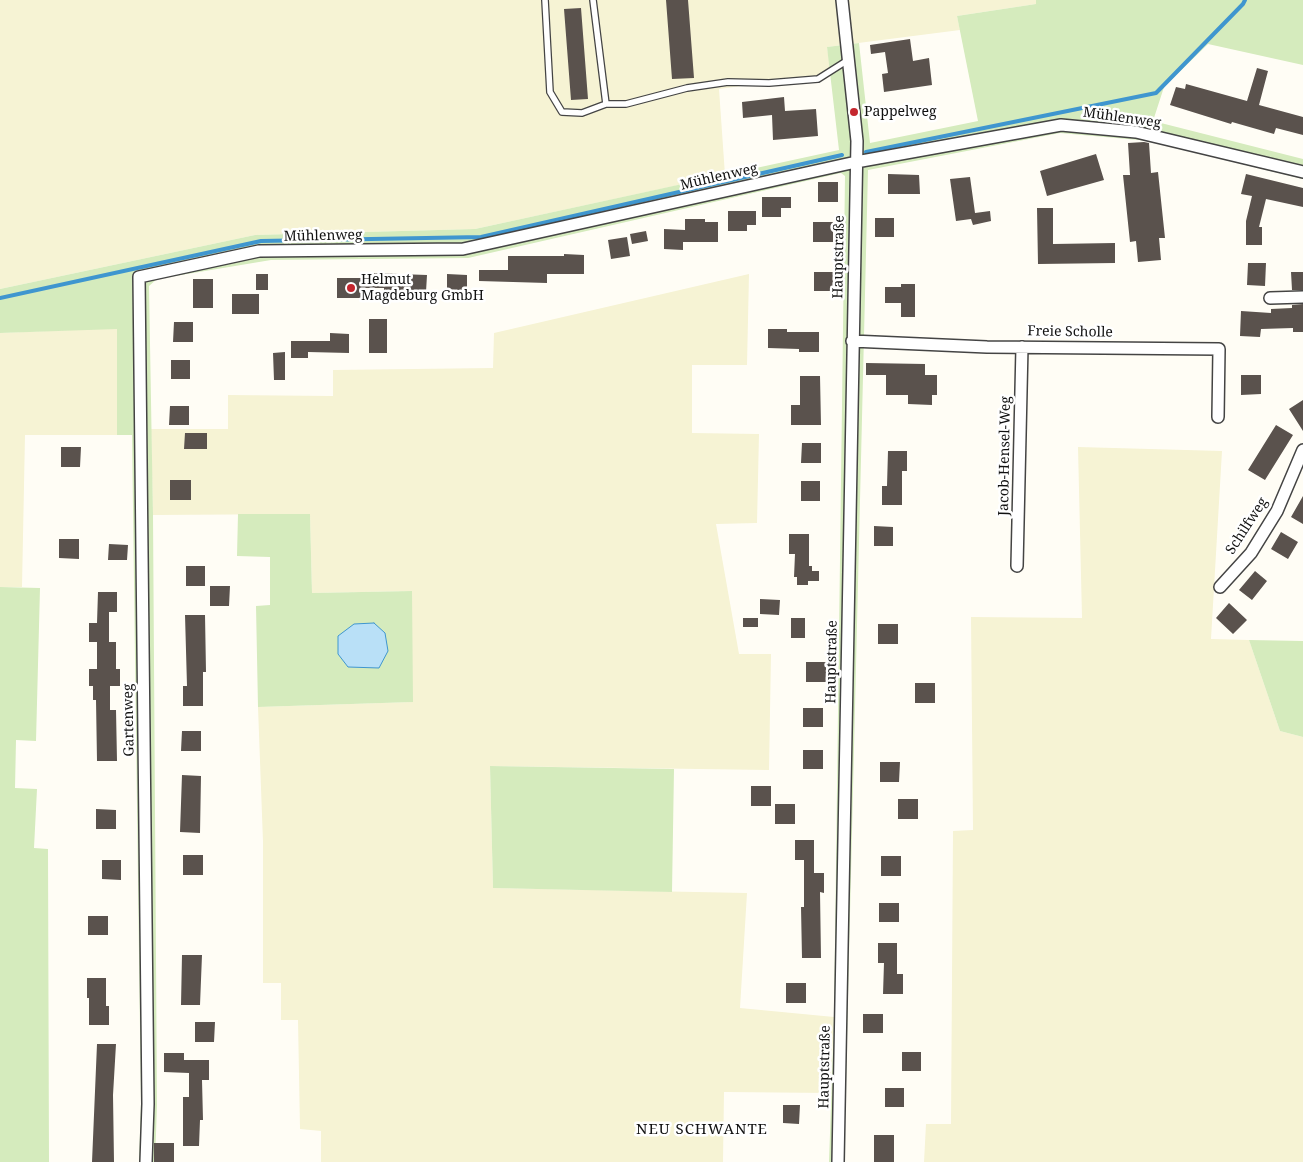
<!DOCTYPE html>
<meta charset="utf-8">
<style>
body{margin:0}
canvas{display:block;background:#fffdf5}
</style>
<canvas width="1303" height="1162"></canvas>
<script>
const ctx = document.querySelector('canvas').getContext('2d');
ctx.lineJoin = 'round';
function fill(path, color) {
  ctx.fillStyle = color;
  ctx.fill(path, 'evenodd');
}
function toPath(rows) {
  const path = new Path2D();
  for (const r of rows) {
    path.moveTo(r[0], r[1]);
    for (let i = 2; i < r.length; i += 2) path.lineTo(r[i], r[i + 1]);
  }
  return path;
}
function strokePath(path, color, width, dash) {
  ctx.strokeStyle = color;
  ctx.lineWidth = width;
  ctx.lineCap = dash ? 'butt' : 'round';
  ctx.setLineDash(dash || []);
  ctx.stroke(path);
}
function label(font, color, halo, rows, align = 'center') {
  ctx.font = font + ' "Noto Serif",serif';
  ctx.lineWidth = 5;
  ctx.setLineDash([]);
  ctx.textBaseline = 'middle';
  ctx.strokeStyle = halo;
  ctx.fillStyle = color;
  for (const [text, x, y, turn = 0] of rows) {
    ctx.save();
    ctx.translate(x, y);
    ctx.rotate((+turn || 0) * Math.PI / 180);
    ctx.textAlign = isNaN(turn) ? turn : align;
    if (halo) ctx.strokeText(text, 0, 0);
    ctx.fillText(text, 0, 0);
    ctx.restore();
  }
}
fill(toPath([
 [0,0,1036,0,1036,4,957,16,960,30,827,47,831,74,719,89,725,175,475,229,255,235,0,289],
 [749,274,747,365,692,365,692,433,759,434,757,523,716,524,739,654,771,654,769,770,490,766,493,888,747,893,740,1008,834,1017,830,1093,724,1092,723,1162,321,1162,321,1131,300,1129,298,1020,281,1020,281,983,263,983,263,842,258,707,412,702,412,591,312,593,310,514,153,515,151,429,228,429,228,395,333,396,333,370,493,368,494,333],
 [117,328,117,435,25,435,22,587,0,587,0,333],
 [1078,447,1222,451,1211,639,1249,640,1280,731,1303,737,1303,1162,924,1162,926,1124,951,1124,953,831,973,830,971,617,1082,618]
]), '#f6f3d4');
fill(toPath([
 [1036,0,1303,0,1303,65,1208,44,1164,87,1153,121,1303,159,1303,179,1150,141,1060,133,868,170,844,1162,829,1162,834,1017,845,176,841,173,468,258,271,260,157,279,149,286,153,515,157,1105,155,1162,139,1162,141,1103,132,435,117,435,117,329,0,333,0,289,255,235,475,229,839,150,827,47,859,43,870,143,978,121,957,16,1036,4],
 [238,514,310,514,312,593,412,591,413,702,258,707,256,606,270,605,270,557,237,556],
 [0,587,40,588,36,741,16,740,15,788,37,789,34,848,48,849,49,1162,0,1162],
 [1249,640,1303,641,1303,737,1280,731],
 [490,766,674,769,672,892,493,888]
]), '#d5ebbd');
const water = toPath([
 [374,623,385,633,388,651,379,668,348,667,338,654,338,636,354,624,374,623]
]);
fill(water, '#b9e0f7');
strokePath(water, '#3f96cf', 1);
strokePath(toPath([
 [866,152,1156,93,1243,4,1245,0],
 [0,298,261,241,481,237,842,155]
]), '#3f96cf', 4);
fill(toPath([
 [666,0,688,0,694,78,672,79],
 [581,8,588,99,571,100,564,9],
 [910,39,913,61,929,58,932,85,884,92,882,74,888,73,885,52,871,54,870,45],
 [1257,68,1268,71,1259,105,1303,117,1303,135,1276,128,1274,134,1232,122,1231,124,1170,105,1176,87,1185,89,1186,84,1247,101],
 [784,97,785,111,816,109,818,136,773,140,772,115,743,118,742,102],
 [1144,142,1149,143,1151,173,1158,172,1165,238,1159,238,1161,260,1138,262,1136,241,1130,242,1123,175,1130,175,1128,143],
 [1096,154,1104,180,1047,196,1040,171],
 [888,174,919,175,920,194,888,194],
 [1246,174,1303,188,1303,207,1266,199,1259,227,1262,227,1262,245,1246,245,1246,221,1252,196,1241,194],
 [970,177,975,213,990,211,991,221,973,225,971,219,956,221,950,179],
 [818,182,838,182,838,202,818,202],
 [762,197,791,197,791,208,781,208,781,217,762,217],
 [1037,208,1053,208,1053,244,1115,243,1115,263,1038,264],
 [728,211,756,211,756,225,747,225,747,231,728,231],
 [875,218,894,218,894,237,875,237],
 [685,219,705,219,705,222,718,222,718,242,683,242,683,250,664,249,664,229,685,230],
 [813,222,833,222,833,242,813,242],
 [646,231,648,241,632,244,630,234],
 [627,237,630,256,611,259,608,240],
 [564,254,584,255,584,274,547,274,547,283,479,281,479,270,508,270,508,256,564,256],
 [1248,263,1266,263,1265,286,1247,285],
 [814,272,834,272,834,291,814,291],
 [1291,272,1303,272,1303,290,1292,290],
 [371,273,427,275,426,292,412,291,412,296,384,295,384,288,364,288,364,298,337,298,337,278,371,278],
 [256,274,268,274,268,290,256,290],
 [447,274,467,275,467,294,447,294],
 [193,279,213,279,213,308,193,308],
 [901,284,915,284,915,317,901,317,901,303,885,303,885,287,901,287],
 [232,294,259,294,259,314,232,314],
 [1303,304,1303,332,1293,332,1293,328,1261,329,1260,337,1240,336,1241,311,1271,313,1271,309,1292,308,1292,305],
 [369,319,387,319,387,353,369,353],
 [174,322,193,322,193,342,173,342],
 [768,329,787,329,787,332,819,332,819,352,799,352,799,349,768,348],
 [330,333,349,334,349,353,308,352,308,358,291,358,291,341,330,341],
 [285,352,285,380,274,380,273,353],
 [171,360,190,360,190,379,171,379],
 [866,363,925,364,925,375,937,375,937,395,932,395,932,405,908,404,908,395,886,395,886,375,866,375],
 [1241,375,1261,375,1261,394,1241,395],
 [800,376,820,376,821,425,791,425,791,405,800,405],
 [1303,400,1303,431,1289,409],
 [170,406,189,406,189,425,169,425],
 [1276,425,1293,435,1265,480,1248,470],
 [185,433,207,433,207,449,184,449],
 [802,443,821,443,821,463,801,463],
 [61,447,81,447,80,467,61,467],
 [888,451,907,451,907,471,902,471,902,505,882,505,882,486,887,486],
 [170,480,191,480,191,500,170,500],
 [801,481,820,481,820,501,801,501],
 [1303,496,1303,524,1291,517],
 [874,526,893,527,893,546,874,546],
 [1281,532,1298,542,1288,559,1271,549],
 [789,534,809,534,809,566,812,566,812,571,819,571,819,581,808,581,808,585,797,585,797,577,794,577,795,554,789,554],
 [59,539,79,539,79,559,59,558],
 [109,544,128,545,127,560,108,560],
 [186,566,205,566,205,586,186,586],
 [1255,571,1267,581,1252,600,1239,590],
 [210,586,230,586,229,606,210,606],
 [98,592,117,592,117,612,109,612,109,642,116,642,116,669,120,669,120,686,110,686,110,710,116,710,117,761,97,761,96,700,93,700,93,686,89,686,89,669,97,669,97,642,89,642,89,623,97,623],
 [760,599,780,600,779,615,760,614],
 [1229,603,1247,620,1233,634,1216,618],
 [185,615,205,615,206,672,203,672,203,706,183,706,183,686,187,686],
 [743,618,758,618,758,627,743,627],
 [791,618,805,618,805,638,791,638],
 [878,624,898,624,898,644,878,644],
 [806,662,826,662,826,682,806,682],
 [915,683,935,683,935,703,915,703],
 [803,708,823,708,823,727,803,727],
 [182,731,201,731,201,751,181,751],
 [803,750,823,750,823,769,803,769],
 [880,762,900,762,899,782,880,782],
 [182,775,201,776,200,833,180,832],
 [751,786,771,786,771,806,751,806],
 [898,799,918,799,918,819,898,819],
 [775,804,795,804,795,824,775,824],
 [96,809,116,810,116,829,96,829],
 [795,840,814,840,814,873,824,873,824,893,820,892,821,958,802,958,801,907,804,907,804,860,795,860],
 [183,855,203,855,203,875,183,875],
 [881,856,901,856,901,876,881,876],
 [102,860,121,860,121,880,102,879],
 [879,903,899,903,899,922,879,922],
 [88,916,108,916,108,935,88,935],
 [878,943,897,943,897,974,903,974,903,994,883,994,884,963,878,963],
 [182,955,202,955,200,1005,181,1005],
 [87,978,106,978,106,1006,109,1006,109,1025,89,1025,89,998,87,998],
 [786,983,806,983,806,1003,786,1003],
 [863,1014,883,1014,883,1033,863,1033],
 [195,1022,215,1022,214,1042,195,1042],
 [97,1044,116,1044,113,1095,114,1162,92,1162],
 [902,1052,921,1052,921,1071,902,1071],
 [164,1053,184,1053,184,1060,209,1060,209,1080,202,1080,203,1120,200,1120,199,1146,183,1146,183,1097,189,1097,189,1073,164,1072],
 [885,1088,904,1088,904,1107,885,1107],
 [783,1105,800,1105,799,1124,783,1123],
 [874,1135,894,1135,894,1162,874,1162],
 [154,1143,174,1143,174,1162,154,1162]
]), '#5a524d');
const service = toPath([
 [545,0,550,92,562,112,582,113,606,104,626,104,687,88,728,82,769,83,818,79,848,60],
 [593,0,606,104]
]);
const minor = toPath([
 [1270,298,1303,297],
 [852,341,987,347,1219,349,1218,417],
 [1017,566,1022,347],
 [1220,587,1251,553,1277,511,1303,450],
 [146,1162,148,1104,139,277,259,251,463,249,856,162,1061,125,1136,132,1303,172],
 [838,1162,857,141,842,0]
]);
strokePath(service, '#444', 8);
strokePath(minor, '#444', 14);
strokePath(service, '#fff', 5.5);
strokePath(minor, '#fff', 11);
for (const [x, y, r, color] of [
 [854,112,5,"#c4262e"],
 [351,288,5,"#c4262e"]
]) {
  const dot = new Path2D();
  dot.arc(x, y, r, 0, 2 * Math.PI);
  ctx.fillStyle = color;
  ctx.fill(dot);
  strokePath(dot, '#fff', 2);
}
label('14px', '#111', '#fff', [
 ["Pappelweg",864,112],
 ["Helmut",361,280],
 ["Magdeburg GmbH",361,296]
], 'left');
label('14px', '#111', '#fff', [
 ["Mühlenweg",1122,118,8],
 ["Mühlenweg",719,177,-13],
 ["Mühlenweg",323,236,-1],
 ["Hauptstraße",839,257,-89],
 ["Freie Scholle",1070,332,1],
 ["Jacob-Hensel-Weg",1005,456,-89],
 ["Schilfweg",1247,526,-57],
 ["Hauptstraße",832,662,-89],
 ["Gartenweg",129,720,-91],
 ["Hauptstraße",825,1067,-89]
]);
ctx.letterSpacing = '1px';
label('15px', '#111', '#fff', [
 ["NEU SCHWANTE",702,1130]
]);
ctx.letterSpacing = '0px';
</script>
